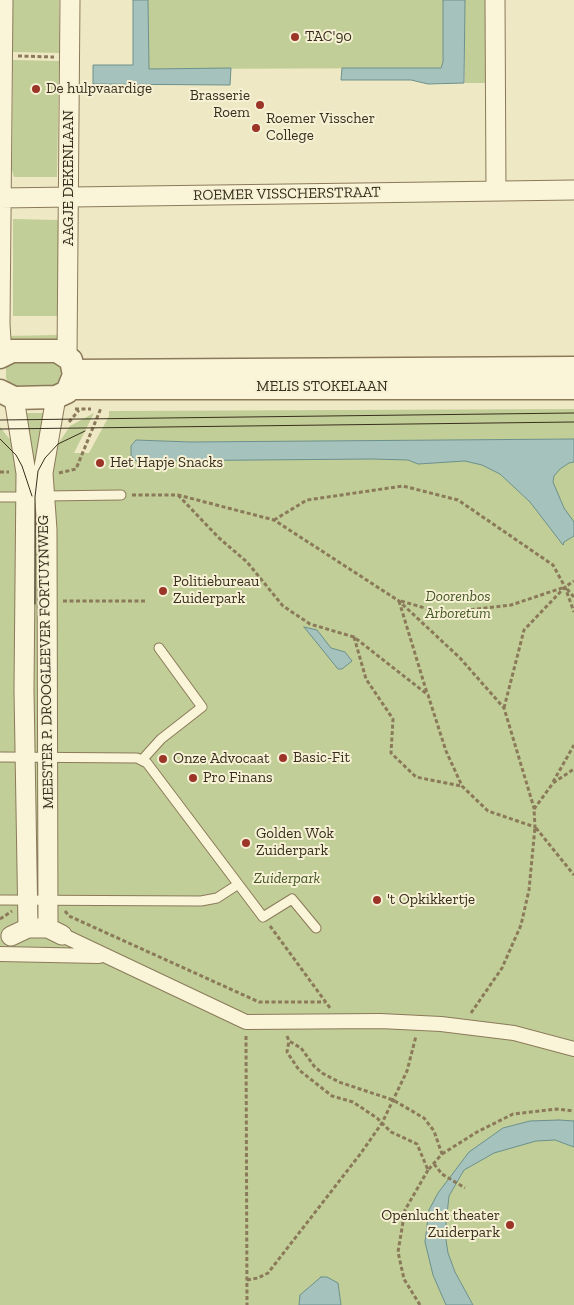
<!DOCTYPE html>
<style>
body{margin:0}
canvas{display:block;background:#efe8c4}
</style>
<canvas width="574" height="1305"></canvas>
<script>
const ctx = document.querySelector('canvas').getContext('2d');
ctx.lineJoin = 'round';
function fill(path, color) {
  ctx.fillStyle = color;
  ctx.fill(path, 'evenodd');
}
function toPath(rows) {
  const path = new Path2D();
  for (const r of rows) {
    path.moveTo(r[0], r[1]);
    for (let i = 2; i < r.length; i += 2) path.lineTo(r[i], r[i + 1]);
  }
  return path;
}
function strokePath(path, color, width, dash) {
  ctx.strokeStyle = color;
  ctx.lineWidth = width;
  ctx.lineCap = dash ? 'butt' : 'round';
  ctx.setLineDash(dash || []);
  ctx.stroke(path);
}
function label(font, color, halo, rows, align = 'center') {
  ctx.font = font + ' "Zilla Slab",serif';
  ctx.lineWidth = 4;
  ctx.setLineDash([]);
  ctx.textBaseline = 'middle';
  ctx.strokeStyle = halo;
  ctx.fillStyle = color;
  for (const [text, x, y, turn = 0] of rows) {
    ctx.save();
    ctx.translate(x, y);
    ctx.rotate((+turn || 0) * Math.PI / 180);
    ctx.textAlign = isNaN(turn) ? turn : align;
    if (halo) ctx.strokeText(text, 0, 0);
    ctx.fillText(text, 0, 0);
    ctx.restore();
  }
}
fill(toPath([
 [13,0,59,0,59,53,13,52],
 [148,0,443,0,443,62,441,68,149,69],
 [465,0,487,0,488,83,465,83],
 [13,60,59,61,57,177,14,177,12,170],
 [13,219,58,220,58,316,13,316],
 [57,335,63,335,63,341,10,345,5,336],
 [16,359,57,363,61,370,60,383,54,388,11,387,6,378,6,368],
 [574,409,574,439,190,442,136,440,131,446,131,451,574,447,574,1305,0,1305,0,427,12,442,22,413,48,413,56,447,70,426,94,413,74,453,89,453,109,416,109,411]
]), '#c1ce97');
const water = toPath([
 [133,0,148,0,149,69,231,68,230,85,93,84,93,65,133,65,133,0],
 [443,0,465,0,464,83,428,84,411,80,341,80,342,68,441,68,443,62,443,0],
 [574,439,574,462,569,463,560,469,554,476,553,482,564,508,574,522,574,536,564,542,563,545,530,502,500,474,482,465,465,461,418,464,408,460,372,459,136,461,131,455,131,446,136,440,190,442,574,439],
 [304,627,317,630,331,648,345,652,352,661,342,669,338,669,304,627],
 [559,1120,574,1121,574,1147,555,1140,536,1141,494,1153,464,1170,449,1196,445,1233,448,1253,455,1272,473,1305,446,1305,433,1275,425,1242,429,1210,438,1193,469,1152,503,1128,530,1121,559,1120],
 [321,1277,327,1277,338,1283,341,1305,299,1305,300,1295,321,1277]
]);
fill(water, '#a6c2bd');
strokePath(water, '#6c918c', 1);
const service = toPath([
 [44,496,121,495],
 [0,497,28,497],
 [0,757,137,758,147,763,263,917,292,899,316,928],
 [142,760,161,739,202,707,159,648],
 [0,900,201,901,217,898,237,885]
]);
const pedestrian = toPath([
 [62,935,246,1022,380,1021,441,1024,514,1033,574,1049],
 [0,954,99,956]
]);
const minor = toPath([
 [495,0,496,191],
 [0,198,574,190],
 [2,356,0,324,3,0],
 [67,356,70,0],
 [14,398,26,473,24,690,28,928],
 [48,928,47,530,43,473,56,397],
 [11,936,28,928,48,928,62,935]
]);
const tertiary = toPath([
 [0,357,12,351,57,351,71,360,74,375,67,392,56,397,14,398,0,391],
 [74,371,574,368],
 [70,388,574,388]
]);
strokePath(service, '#8b7a5a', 11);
strokePath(pedestrian, '#8b7a5a', 16);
strokePath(minor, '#8b7a5a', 21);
strokePath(tertiary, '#8b7a5a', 25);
strokePath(toPath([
 [18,56,54,57],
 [75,409,91,409],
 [69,422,79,410],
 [0,472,9,472],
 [59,473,76,469,101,408],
 [132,495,178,495,274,520,399,601,460,658,504,708,534,808],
 [178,495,219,538,247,562,283,606,310,624,354,637,428,695,446,751,462,786,488,811,535,827,534,809,553,783,574,769],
 [274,520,307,500,403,486,458,500,553,565,565,587,574,612],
 [567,589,574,597],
 [63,601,145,601],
 [399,601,427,693],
 [401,601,442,613,511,605,565,587],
 [354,637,366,679,393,719,391,753,416,777,461,786],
 [504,708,524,630,565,587,574,581],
 [553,782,574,745],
 [536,828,574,875],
 [65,911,69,916,259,1002,326,1002],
 [0,919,12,911],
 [270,926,330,1008],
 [471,1013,502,968,521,925,529,890,535,827],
 [246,1036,247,1305],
 [287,1036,289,1041,301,1048,314,1066,322,1073,339,1082,393,1100,424,1118,434,1131,442,1154,428,1170,417,1144,391,1132,377,1118,353,1102,332,1096,299,1070,287,1052,289,1041],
 [442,1154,477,1132,513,1114,557,1109,574,1111],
 [434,1164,442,1174,465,1188],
 [247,1280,258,1278,268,1273,361,1153,382,1123,407,1071,416,1036],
 [420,1305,404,1279,398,1252,405,1210,428,1170]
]), '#8b7a5a', 3, [4, 2.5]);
strokePath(service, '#faf4d8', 9);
strokePath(pedestrian, '#faf4d8', 14);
strokePath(minor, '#faf4d8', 19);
strokePath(tertiary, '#faf4d8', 22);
strokePath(toPath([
 [0,420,574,413],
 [0,429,574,422],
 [0,439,16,455,22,466,32,496],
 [35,604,35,497,38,471,45,458,58,444,85,431]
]), '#3a2f1e', 1);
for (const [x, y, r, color] of [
 [295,37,5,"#9b3528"],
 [36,89,5,"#9b3528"],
 [260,105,5,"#9b3528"],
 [256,128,5,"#9b3528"],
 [100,463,5,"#9b3528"],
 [163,591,5,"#9b3528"],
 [283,758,5,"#9b3528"],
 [163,759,5,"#9b3528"],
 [193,778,5,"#9b3528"],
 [246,843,5,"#9b3528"],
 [377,900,5,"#9b3528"],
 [510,1225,5,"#9b3528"]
]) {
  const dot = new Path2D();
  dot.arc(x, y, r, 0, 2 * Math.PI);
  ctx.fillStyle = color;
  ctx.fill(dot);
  strokePath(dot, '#f6f1d4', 2);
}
label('15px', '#3a2f1e', '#f6f1d4', [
 ["TAC'90",305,37],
 ["De hulpvaardige",46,89],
 ["Brasserie",250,96,"right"],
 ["Roem",250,113,"right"],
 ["Roemer Visscher",266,119],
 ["College",266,136],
 ["Het Hapje Snacks",110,463],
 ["Politiebureau",173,582],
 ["Zuiderpark",173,599],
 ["Basic-Fit",293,758],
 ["Onze Advocaat",173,759],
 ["Pro Finans",203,778],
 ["Golden Wok",256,834],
 ["Zuiderpark",256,851],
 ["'t Opkikkertje",387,900],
 ["Openlucht theater",500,1216,"right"],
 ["Zuiderpark",500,1233,"right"]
], 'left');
label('15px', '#3a2f1e', '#f6f1d4', [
 ["AAGJE DEKENLAAN",69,178,-90],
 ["ROEMER VISSCHERSTRAAT",287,194,-1],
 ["MELIS STOKELAAN",322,387],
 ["MEESTER P. DROOGLEEVER FORTUYNWEG",46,662,-91]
]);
label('italic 15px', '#445724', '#f6f1d4', [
 ["Doorenbos",458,597],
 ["Arboretum",458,614],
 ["Zuiderpark",287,879]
]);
</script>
